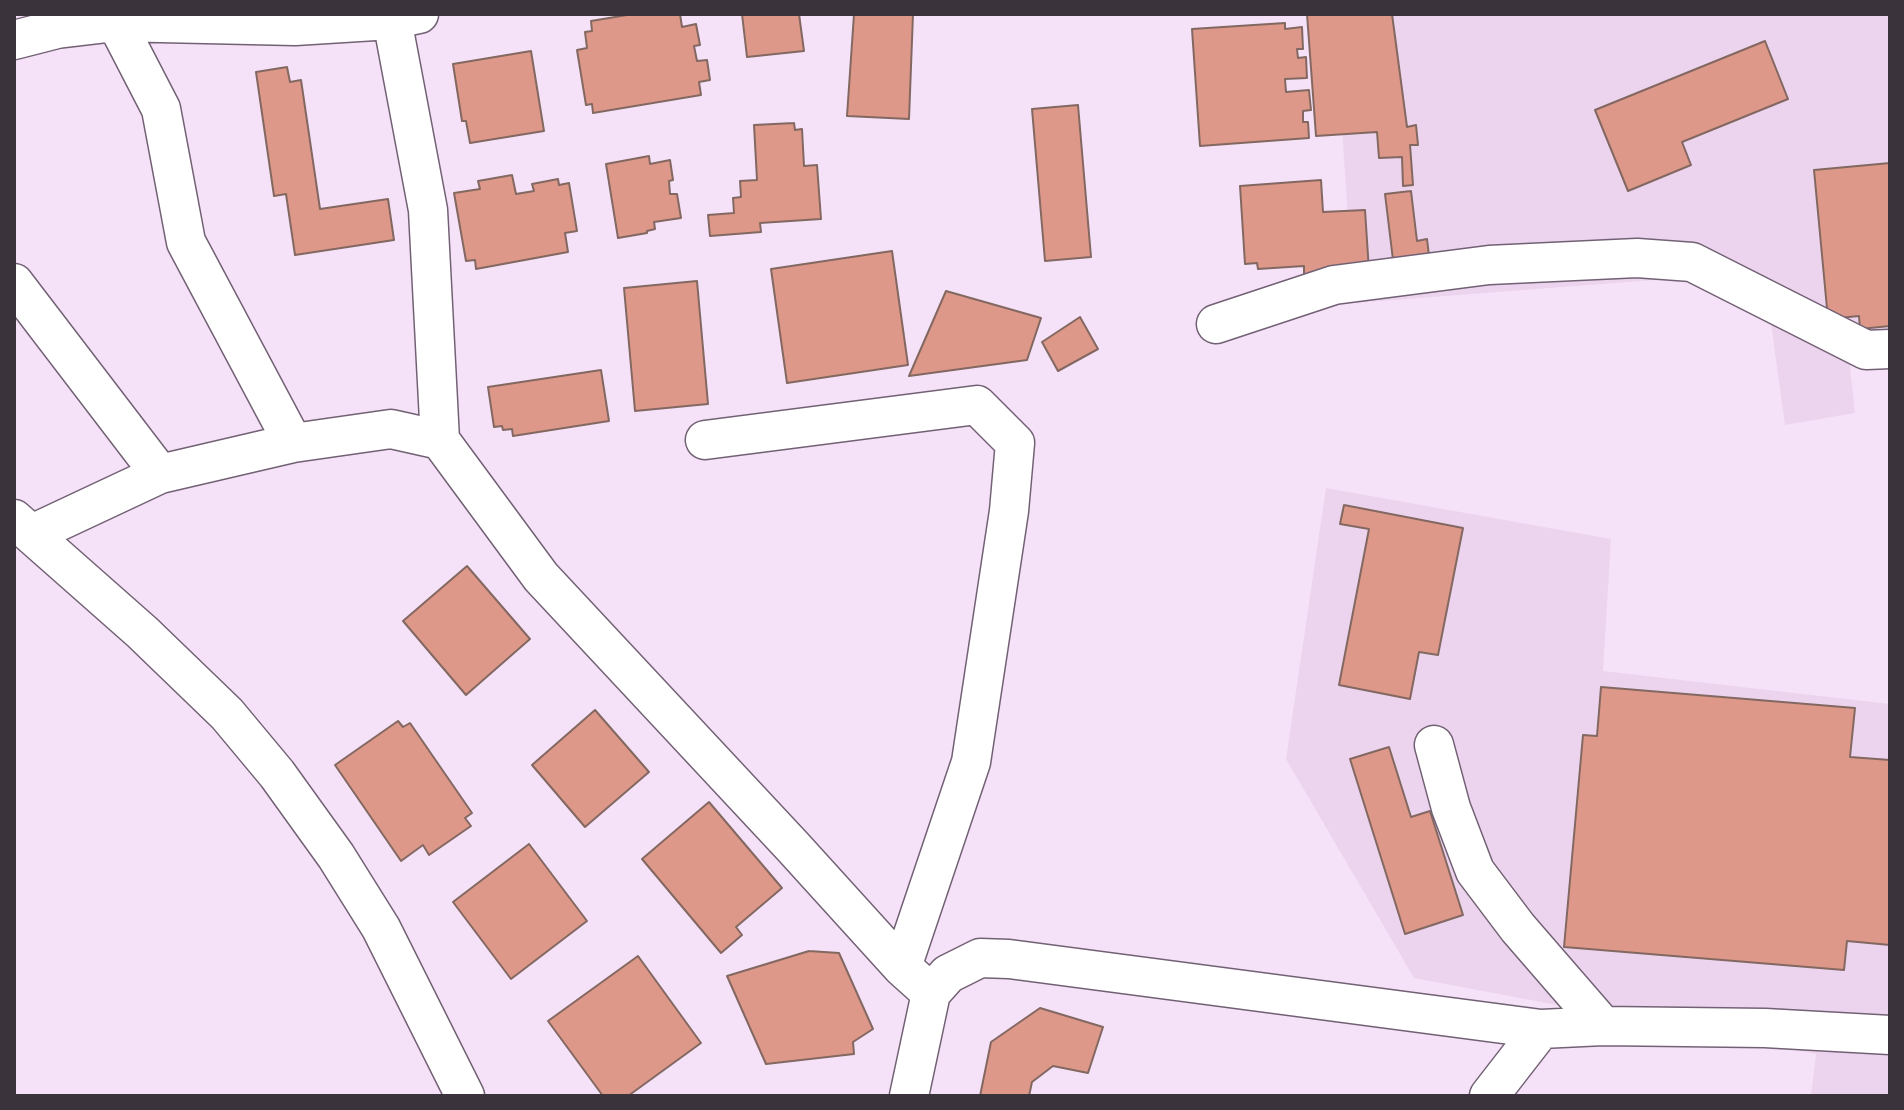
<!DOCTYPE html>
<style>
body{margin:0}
#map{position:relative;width:1904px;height:1110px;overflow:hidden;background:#f6e2f8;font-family:"IBM Plex Serif",serif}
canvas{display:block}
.frame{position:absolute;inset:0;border:16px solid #3b333b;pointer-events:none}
</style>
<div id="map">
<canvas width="1904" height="1110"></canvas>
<div class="frame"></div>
</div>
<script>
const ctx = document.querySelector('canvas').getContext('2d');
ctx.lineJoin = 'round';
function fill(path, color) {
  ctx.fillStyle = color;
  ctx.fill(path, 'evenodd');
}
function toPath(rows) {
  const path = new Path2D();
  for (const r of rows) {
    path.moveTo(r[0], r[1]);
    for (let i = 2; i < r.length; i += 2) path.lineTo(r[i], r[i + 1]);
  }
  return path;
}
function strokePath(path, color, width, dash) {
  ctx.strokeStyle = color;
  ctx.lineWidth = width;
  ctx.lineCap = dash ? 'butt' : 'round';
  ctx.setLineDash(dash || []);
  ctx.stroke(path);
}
fill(toPath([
 [1334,14,1890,14,1890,369,1850,366,1855,413,1785,425,1770,316,1707,276,1354,303],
 [1326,488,1611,539,1603,671,1890,704,1890,1096,1811,1096,1816,1054,1414,978,1286,759]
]), '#ecd4ee');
const building = toPath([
 [633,14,680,14,682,27,696,24,700,45,694,46,697,61,707,60,710,80,699,82,701,95,593,113,592,104,586,105,577,50,587,48,585,32,592,31,591,21,633,14],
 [742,14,799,14,804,51,747,57,742,14],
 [854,14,913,14,909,119,847,116,854,14],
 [1307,14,1392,14,1407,127,1416,125,1418,145,1410,145,1413,185,1403,186,1402,157,1379,158,1377,132,1316,136,1307,14],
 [1285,23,1285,29,1302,27,1303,49,1297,49,1298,58,1306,57,1307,78,1285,79,1286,92,1309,90,1311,110,1303,111,1303,122,1308,122,1309,138,1200,146,1192,29,1285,23],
 [1765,41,1788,99,1682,142,1691,165,1628,191,1595,110,1765,41],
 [531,51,544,131,470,143,466,121,462,121,453,64,531,51],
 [287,67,290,82,301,80,320,209,388,199,394,240,295,255,286,194,274,196,256,72,287,67],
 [1078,105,1091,257,1045,261,1032,109,1078,105],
 [794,123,795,130,802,129,804,166,817,165,821,219,760,223,761,232,710,236,708,215,734,213,733,198,741,197,740,181,757,180,754,125,794,123],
 [649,156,650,164,670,160,673,180,669,181,670,194,677,194,681,218,654,222,655,229,647,231,647,233,618,238,606,164,649,156],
 [1890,163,1890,326,1860,329,1859,316,1828,319,1814,170,1890,163],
 [512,175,516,194,534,191,532,184,558,179,559,185,569,183,577,231,565,233,568,252,476,269,475,260,466,261,454,193,480,189,478,181,512,175],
 [1321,180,1323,212,1365,210,1369,271,1304,275,1304,266,1258,269,1257,263,1245,264,1240,186,1321,180],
 [1411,191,1417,241,1427,239,1430,264,1393,260,1385,194,1411,191],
 [892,251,908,365,787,383,771,269,892,251],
 [697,281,708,404,635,411,624,288,697,281],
 [946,291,1041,318,1027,360,909,376,946,291],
 [1080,317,1098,349,1058,371,1042,342,1080,317],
 [601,370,609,421,513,436,512,429,503,430,502,426,494,427,488,387,601,370],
 [1344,505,1463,528,1438,655,1419,652,1410,699,1339,685,1369,529,1340,524,1344,505],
 [467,566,530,639,466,695,403,621,467,566],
 [1601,687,1855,708,1850,757,1890,760,1890,945,1847,941,1844,970,1564,947,1583,735,1597,736,1601,687],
 [595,710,649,772,585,827,532,765,595,710],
 [398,721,403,727,410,723,472,813,465,818,471,826,429,855,423,845,401,861,335,765,398,721],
 [1389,747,1411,817,1430,811,1463,915,1405,934,1350,759,1389,747],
 [709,802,782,888,736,927,742,935,721,953,642,859,709,802],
 [529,844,587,921,511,979,453,902,529,844],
 [809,951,839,953,873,1029,853,1042,854,1054,766,1064,727,976,809,951],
 [638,956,701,1043,628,1096,603,1096,548,1021,638,956],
 [1040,1008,1103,1027,1088,1073,1053,1066,1032,1082,1029,1096,980,1096,991,1042,1040,1008]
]);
fill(building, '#dd9889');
strokePath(building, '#836862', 2);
const minor = toPath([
 [391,14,428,210,440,440],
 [116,22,161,109,186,242,293,443],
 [14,40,57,29,116,22,295,26,391,20,419,14],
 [14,283,160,474,293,443,391,429,440,440,541,577,794,848,902,967,931,993],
 [1216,324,1334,285,1489,265,1637,258,1692,262,1866,350,1890,349],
 [705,440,977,405,1015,443,1009,511,971,762,902,967],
 [14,519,142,632,227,714,277,774,336,856,381,928,465,1096],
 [32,534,160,474],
 [1434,745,1451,808,1475,871,1518,928,1603,1026],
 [909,1096,931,993,948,974,980,958,1009,959,1541,1029,1603,1026,1765,1028,1890,1035],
 [1489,1096,1541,1029]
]);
strokePath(minor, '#726174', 41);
strokePath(minor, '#fff', 38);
</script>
